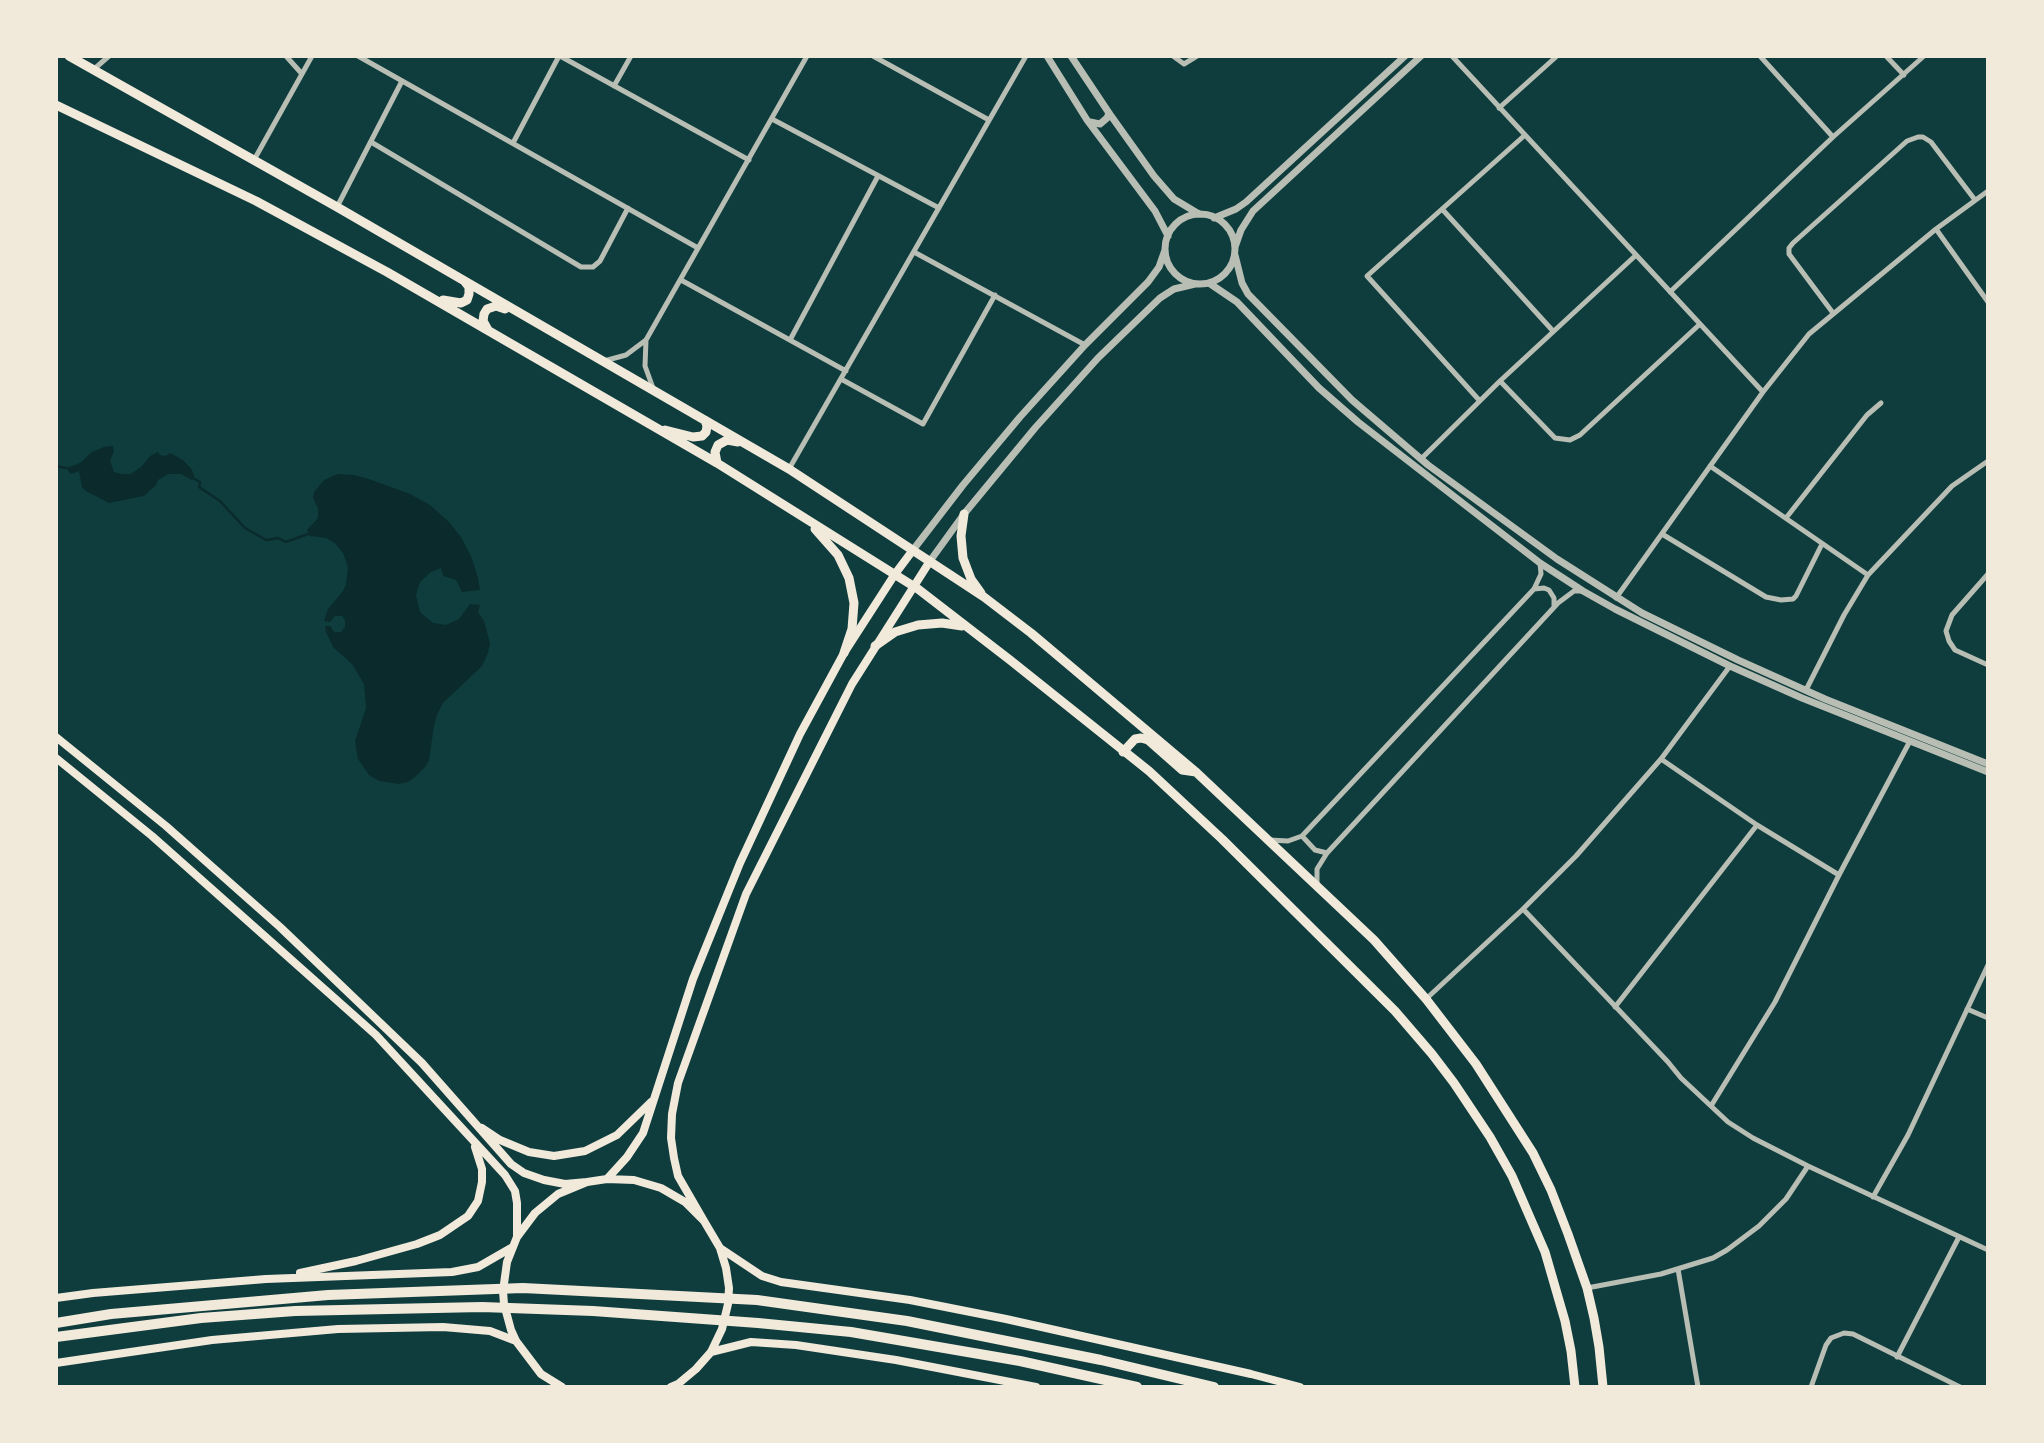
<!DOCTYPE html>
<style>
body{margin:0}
#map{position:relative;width:2044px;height:1443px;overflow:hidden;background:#0f3d3e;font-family:"Space Grotesk",sans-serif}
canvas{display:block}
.frame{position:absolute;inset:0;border:58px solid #f1e9da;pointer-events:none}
</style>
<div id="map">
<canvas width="2044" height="1443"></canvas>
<div class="frame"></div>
</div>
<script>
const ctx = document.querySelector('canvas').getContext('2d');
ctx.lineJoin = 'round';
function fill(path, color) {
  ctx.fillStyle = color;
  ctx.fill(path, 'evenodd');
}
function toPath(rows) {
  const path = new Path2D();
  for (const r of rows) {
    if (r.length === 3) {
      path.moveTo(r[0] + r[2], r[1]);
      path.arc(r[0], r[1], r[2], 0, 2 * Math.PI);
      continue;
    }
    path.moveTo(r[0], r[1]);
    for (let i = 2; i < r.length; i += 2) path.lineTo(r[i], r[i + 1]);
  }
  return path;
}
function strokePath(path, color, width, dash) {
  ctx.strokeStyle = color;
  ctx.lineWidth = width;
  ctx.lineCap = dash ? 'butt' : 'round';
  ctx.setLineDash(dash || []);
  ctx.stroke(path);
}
fill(toPath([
 [113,446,114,451,110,461,114,472,122,474,131,474,142,466,150,456,158,452,160,455,166,456,170,453,183,460,192,470,195,479,192,480,181,474,168,474,158,480,156,485,144,496,109,503,86,491,82,487,79,471,71,474,66,468,80,463,92,452,104,447],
 [338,474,354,475,369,479,410,494,430,505,449,522,461,537,471,556,478,578,480,590,462,592,456,580,443,576,441,568,431,572,420,582,416,595,420,612,433,623,446,625,459,619,470,604,480,605,478,612,484,621,490,643,488,653,482,666,443,703,437,715,434,726,429,760,426,766,415,777,408,782,399,784,379,781,369,775,358,759,355,741,366,708,364,684,352,664,333,647,326,632,325,626,330,626,334,632,341,632,345,627,345,620,342,616,335,616,330,622,324,621,328,609,343,591,346,584,348,567,343,553,335,543,326,538,310,536,307,530,318,518,318,508,313,498,314,492,324,480]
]), '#0a2a2b');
strokePath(toPath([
 [56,466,66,468],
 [195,479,200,482,199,487,220,501,245,528,266,540,278,538,286,542,308,534]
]), '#0a2a2b', 2.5);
strokePath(toPath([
 [286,56,302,74],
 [358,56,698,248],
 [560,56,749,160],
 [873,56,989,120],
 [1173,56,1184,64,1197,56],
 [1452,56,1763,392],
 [1760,56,1833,137],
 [1886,56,1904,75],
 [93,70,109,56],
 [614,86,631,56],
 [1499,108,1557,56],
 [772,119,939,208],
 [371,142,581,267,593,267,600,261,628,208],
 [513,143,559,56],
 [254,160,312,56],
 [337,207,402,81],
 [1442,209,1553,331],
 [1936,229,1988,302],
 [914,252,1085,345],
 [681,280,846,371],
 [1670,292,1833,137,1924,56],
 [1833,313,1789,254,1789,248,1793,243,1907,141,1918,137,1923,137,1931,142,1975,200],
 [646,340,645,366,653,388],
 [790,340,878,176],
 [604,361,626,355,646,340,807,56],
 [841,379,923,424,995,295],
 [1500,381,1555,438,1570,440,1580,435,1700,324],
 [1479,400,1367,276,1525,135],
 [1421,459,1500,381,1635,256],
 [1710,466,1868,575],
 [789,469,1026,56],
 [1786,518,1867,415,1881,403],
 [1662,534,1766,597,1781,600,1793,599,1796,596,1822,544],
 [1988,574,1952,615,1946,631,1949,641,1955,650,1988,665],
 [1534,589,1544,588,1549,590,1554,598,1554,605],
 [1616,598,1763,392,1809,334,1936,229,1988,191],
 [1806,690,1844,615,1868,575,1952,486,1988,461],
 [1661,759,1757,825,1839,875],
 [1302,836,1315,850,1327,853],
 [1270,840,1288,841,1302,836,1534,589,1541,574,1540,563],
 [1317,886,1317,869,1327,853,1558,603,1574,591,1583,591],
 [1523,909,1668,1062,1681,1078,1728,1122,1753,1138,1808,1166,1988,1250],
 [1426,999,1523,909,1576,856,1661,759,1730,666],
 [1615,1007,1757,825],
 [1967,1009,1988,1018],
 [1711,1106,1775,1002,1839,875,1910,741],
 [1873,1197,1908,1135,1988,965],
 [1678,1269,1698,1387],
 [1587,1288,1661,1274,1713,1258,1727,1250,1759,1226,1786,1199,1808,1166],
 [1897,1357,1959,1237],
 [1811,1387,1826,1345,1831,1338,1844,1333,1853,1334,1960,1387]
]), '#b8beb3', 5);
strokePath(toPath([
 [1047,56,1087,120,1155,211,1168,236],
 [1071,56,1109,113,1154,176,1174,199,1199,214],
 [1090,122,1100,124,1107,118,1109,113],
 [1200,249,35],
 [1214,218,1236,209,1246,202,1405,56],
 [1235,247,1241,230,1253,211,1421,56],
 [1235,255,1242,283,1248,294,1352,400,1428,465,1557,559,1642,613,1738,660,1825,699,1988,764],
 [1209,283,1237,302,1319,388,1358,422,1540,563,1583,591,1615,609,1730,666,1802,698,1988,772],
 [913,550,963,485,1020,417,1085,345,1148,282,1159,267,1165,250],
 [930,561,964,514,1035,428,1098,358,1160,298,1174,289,1195,284]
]), '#b8beb3', 7);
strokePath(toPath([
 [56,737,166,826,280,927,422,1063,511,1164,524,1173,544,1180,565,1184,587,1182],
 [56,758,152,836,376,1035,505,1175,515,1191,517,1203,517,1237],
 [482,1128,500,1140,529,1152,554,1156,585,1151,617,1135,651,1102],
 [607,1179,627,1157,643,1133,693,979,740,863,800,734,844,653,895,574,913,550],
 [704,1221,678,1176,674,1158,671,1138,672,1114,678,1083,746,894,852,684,930,561],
 [720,1248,762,1276,781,1282,910,1300,1006,1319,1251,1374,1300,1387],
 [300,1273,356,1261,417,1244,440,1235,468,1216,478,1201,482,1182,482,1169,475,1147],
 [56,1298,93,1293,266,1279,452,1272,478,1267,511,1248],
 [711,1352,751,1342,796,1345,896,1360,1036,1387],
 [56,1363,212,1340,338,1329,443,1327,490,1331,516,1341],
 [562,1387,541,1374,516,1341,511,1330,504,1304,503,1291,507,1262,517,1237,535,1213,558,1194,587,1182,607,1179,634,1180,661,1188,685,1202,704,1221,720,1248,726,1268,729,1288,728,1304,722,1329,711,1352,696,1369,678,1384,671,1387]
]), '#f1e9da', 8);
strokePath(toPath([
 [69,56,337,207,789,469,984,597,1031,633,1197,773,1374,940,1426,999,1476,1064,1533,1153,1551,1190,1568,1234,1587,1288,1594,1318,1599,1347,1603,1387],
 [56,105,256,201,387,272,717,463,918,589,1010,660,1149,771,1222,839,1395,1011,1432,1054,1454,1083,1490,1137,1512,1176,1545,1252,1565,1321,1571,1351,1575,1387],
 [443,300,461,303,467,300,469,294,469,287,465,282],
 [488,330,483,321,484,314,487,309,496,306,505,309],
 [665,430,693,437,702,436,706,432,707,426,705,420],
 [717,463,715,452,718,445,727,440,738,442],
 [964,514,961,536,963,558,971,579,981,593],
 [815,529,838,555,849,578,854,603,852,629,844,653],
 [875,646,895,632,918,625,942,623,962,626],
 [1123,752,1135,739,1141,738,1148,740,1182,770,1196,772]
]), '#f1e9da', 9);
strokePath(toPath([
 [56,1323,111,1314,328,1295,523,1288,757,1300,907,1321,1101,1360,1214,1387],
 [56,1337,201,1318,295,1311,482,1307,593,1311,758,1323,851,1332,1020,1361,1137,1387]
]), '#f1e9da', 10);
</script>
